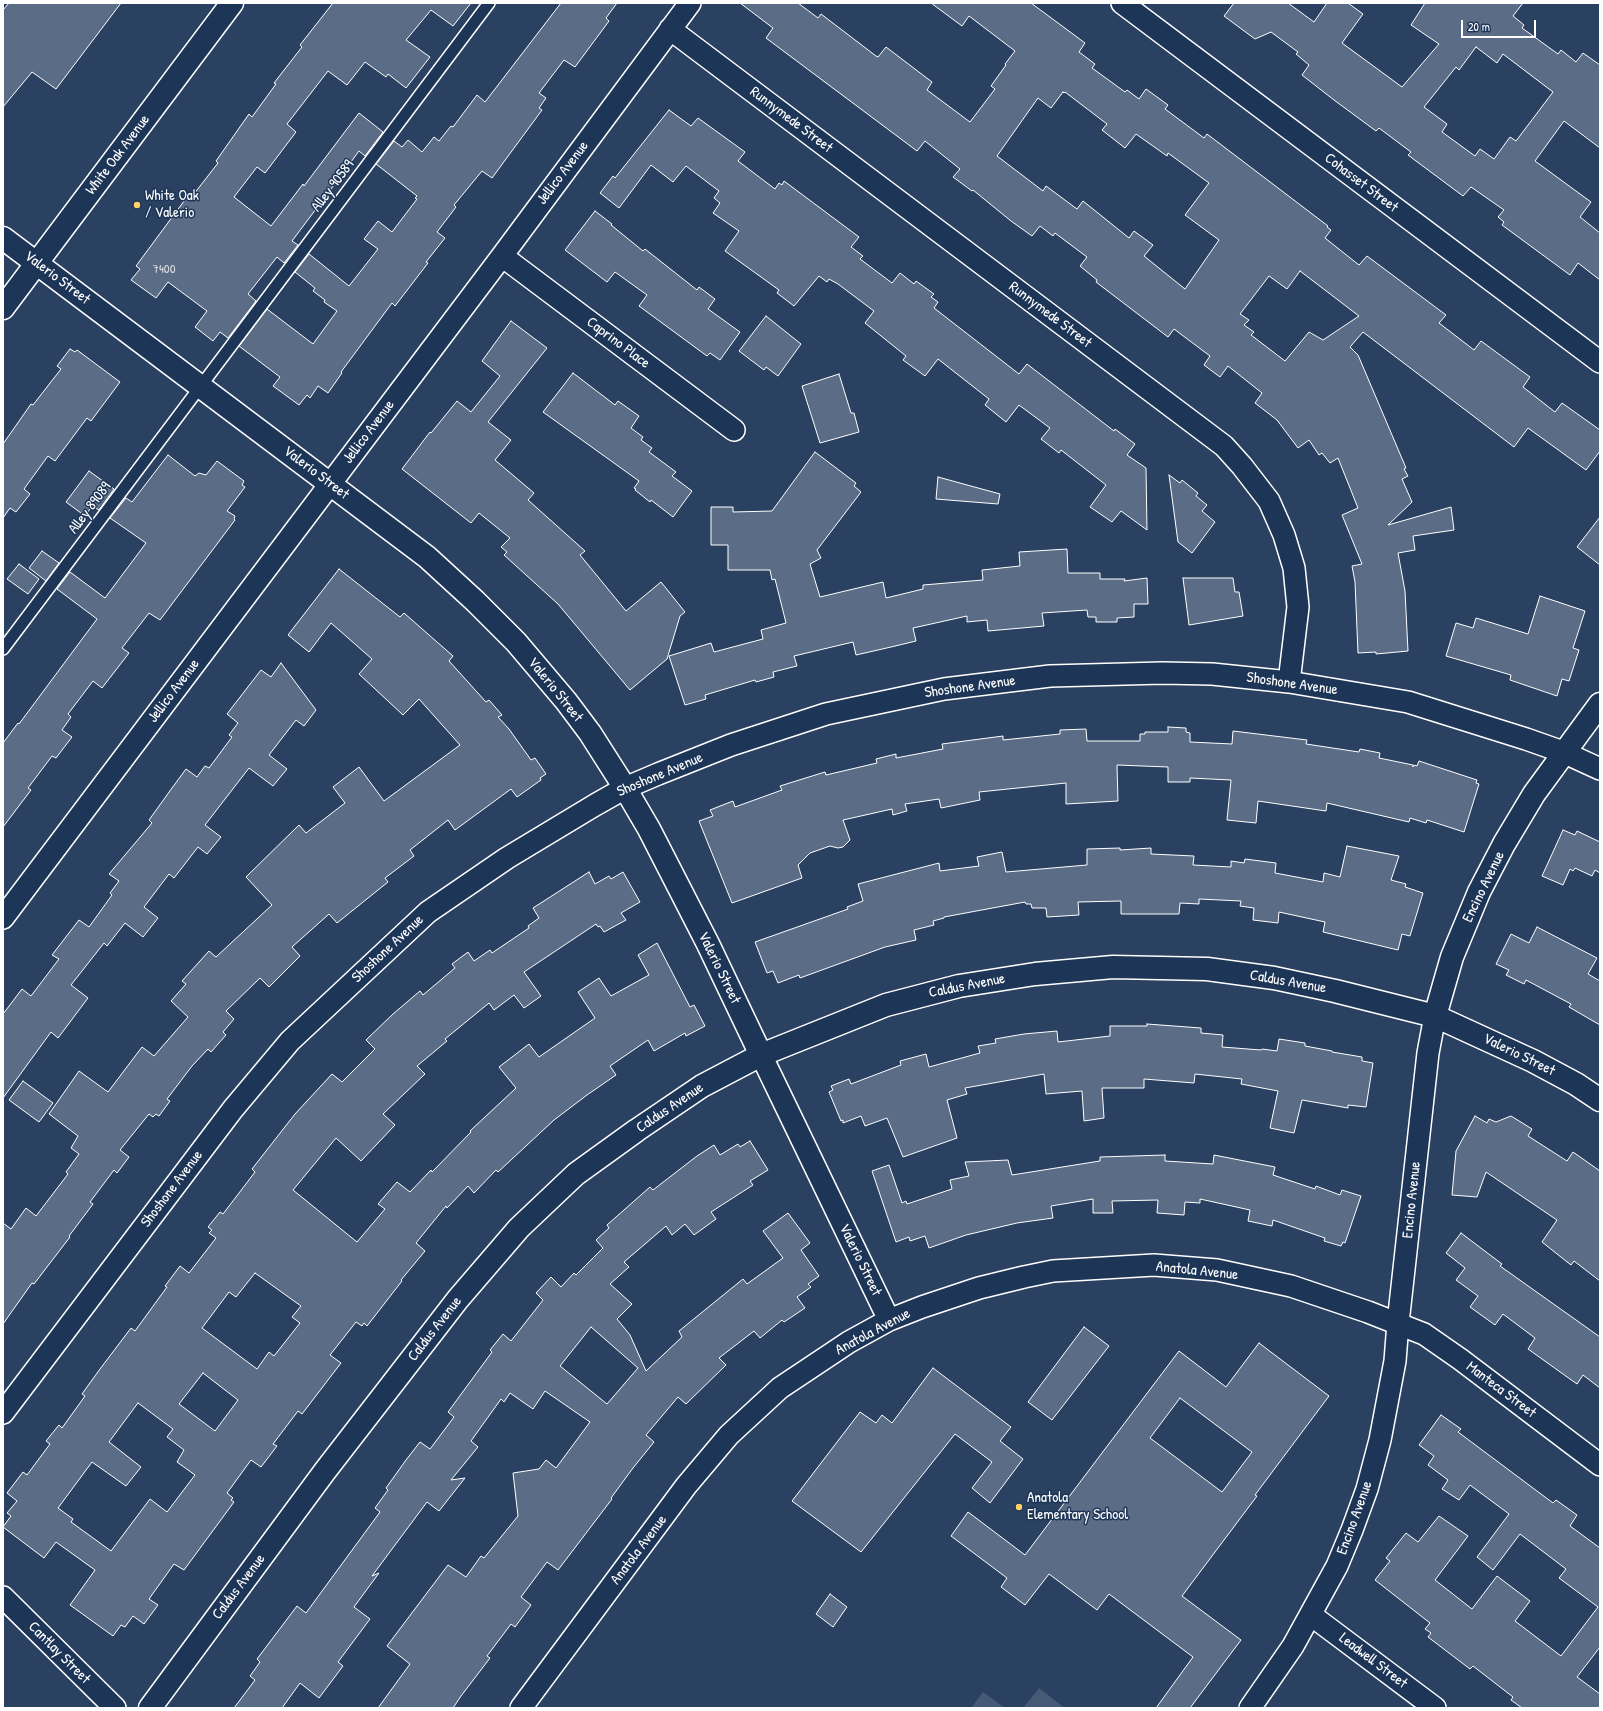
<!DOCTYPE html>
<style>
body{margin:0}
#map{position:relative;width:1603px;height:1711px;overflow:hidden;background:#2a4161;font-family:"Patrick Hand",sans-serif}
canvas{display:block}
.frame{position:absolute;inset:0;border:4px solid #fff;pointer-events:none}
.scale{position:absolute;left:1461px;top:20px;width:75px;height:18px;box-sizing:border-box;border:2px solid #fff;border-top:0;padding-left:5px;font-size:12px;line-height:14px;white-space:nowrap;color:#fff;-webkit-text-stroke:3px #1d3557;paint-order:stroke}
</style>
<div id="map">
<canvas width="1603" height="1711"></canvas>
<div class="frame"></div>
<div class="scale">20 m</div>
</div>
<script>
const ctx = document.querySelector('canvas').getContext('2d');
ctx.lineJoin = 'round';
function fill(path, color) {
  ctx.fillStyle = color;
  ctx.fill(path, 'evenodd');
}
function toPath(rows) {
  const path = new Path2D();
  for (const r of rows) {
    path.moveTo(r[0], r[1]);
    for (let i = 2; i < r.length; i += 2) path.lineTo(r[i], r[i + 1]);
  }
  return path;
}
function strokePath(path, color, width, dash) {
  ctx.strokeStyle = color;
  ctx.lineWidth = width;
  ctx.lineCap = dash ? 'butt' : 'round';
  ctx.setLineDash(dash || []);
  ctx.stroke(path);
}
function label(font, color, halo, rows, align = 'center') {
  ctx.font = font + ' "Patrick Hand",sans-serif';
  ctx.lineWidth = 3;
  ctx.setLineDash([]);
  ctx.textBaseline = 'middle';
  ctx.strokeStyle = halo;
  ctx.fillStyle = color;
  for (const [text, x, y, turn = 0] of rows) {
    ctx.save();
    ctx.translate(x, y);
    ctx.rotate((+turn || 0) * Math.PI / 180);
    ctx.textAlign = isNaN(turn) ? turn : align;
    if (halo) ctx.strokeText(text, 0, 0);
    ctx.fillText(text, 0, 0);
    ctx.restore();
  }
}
fill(toPath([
 [1039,1688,1065,1708,1023,1708],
 [983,1692,1005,1708,971,1708]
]), '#465975');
const building = toPath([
 [9,3,121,3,56,89,32,72,3,107,3,10,9,3],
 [333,3,471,3,453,26,431,10,406,40,430,57,406,88,388,74,386,77,365,62,347,85,328,71,287,124,296,132,265,173,257,167,234,197,271,226,303,184,304,186,359,113,383,132,365,156,359,151,334,185,292,241,298,245,284,263,277,257,248,294,256,301,228,338,220,332,213,341,195,327,207,311,168,282,156,298,131,280,140,269,136,266,187,197,190,199,218,163,216,161,249,114,252,117,276,84,274,83,302,47,300,45,333,3],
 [561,3,617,3,606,18,609,21,575,67,564,60,539,93,546,98,539,108,542,110,492,178,482,171,454,205,456,207,437,232,445,238,426,262,428,263,395,306,392,303,341,372,342,373,328,393,318,386,310,398,307,395,299,405,273,386,280,377,239,346,267,309,313,344,337,311,324,302,325,300,313,291,315,288,295,272,309,254,349,286,378,249,364,239,378,221,392,232,417,199,415,198,417,196,376,164,394,141,402,147,408,140,422,152,434,137,439,141,451,126,453,127,477,95,485,102,561,3],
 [740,3,798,3,818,18,821,14,876,56,878,57,886,47,932,82,927,90,970,122,995,89,991,86,1006,65,1005,64,1015,51,969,16,962,26,931,3,1031,3,1085,43,1079,52,1095,64,1092,68,1125,92,1127,90,1139,99,1146,89,1168,105,1165,109,1204,138,1207,134,1328,226,1327,227,1331,230,1325,238,1359,265,1367,256,1446,315,1439,323,1474,350,1481,341,1530,377,1523,387,1555,412,1562,403,1600,430,1600,451,1586,470,1528,428,1514,447,1363,332,1350,347,1358,355,1406,468,1404,469,1408,476,1402,479,1412,502,1388,525,1451,507,1454,530,1413,536,1415,550,1398,553,1405,591,1408,651,1376,654,1376,652,1358,653,1355,582,1352,566,1362,564,1342,515,1358,508,1338,458,1330,463,1322,453,1319,455,1309,440,1298,448,1277,420,1255,403,1262,393,1228,366,1220,377,1204,365,1210,356,1174,329,1168,337,1096,282,1097,280,1080,266,1087,257,1055,233,1053,236,1040,226,1032,236,1011,221,973,190,972,191,953,177,960,169,925,141,917,151,766,38,773,28,740,3],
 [1063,92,1064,93,1065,92,1107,124,1102,130,1125,148,1136,134,1167,156,1168,153,1209,183,1185,215,1219,240,1185,289,1144,256,1153,245,1134,231,1129,238,1083,201,1077,209,1046,186,1043,191,997,156,1038,98,1051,108,1063,92],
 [1300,271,1359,316,1323,340,1309,332,1285,361,1251,335,1254,332,1244,325,1249,320,1240,314,1269,276,1287,289,1300,271],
 [1234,3,1288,3,1314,22,1327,3,1348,3,1363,14,1342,43,1402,87,1439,44,1411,25,1425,3,1523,3,1513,16,1524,25,1522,28,1558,54,1561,50,1576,62,1583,53,1600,65,1600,148,1564,121,1535,161,1591,202,1580,217,1600,233,1600,280,1578,263,1570,275,1502,225,1504,222,1498,217,1504,210,1471,187,1463,196,1408,155,1411,152,1379,128,1376,131,1334,100,1302,75,1309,65,1296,54,1298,52,1271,32,1255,39,1224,16,1234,3],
 [1476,47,1497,63,1503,54,1553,92,1516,141,1510,137,1494,159,1480,149,1475,156,1442,132,1447,124,1424,107,1456,67,1459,70,1476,47],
 [669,110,691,126,698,118,745,152,738,161,775,189,779,183,782,185,784,181,859,237,851,247,863,256,860,259,892,283,900,273,914,284,916,281,934,294,931,297,938,302,934,308,1019,374,1027,364,1114,431,1115,429,1135,444,1127,455,1146,468,1147,530,1121,511,1112,522,1090,507,1106,485,1061,450,1059,453,1041,439,1050,428,1019,405,1006,422,985,405,989,399,938,359,925,376,903,360,906,356,865,323,874,311,838,284,829,279,827,282,819,276,794,306,777,293,779,290,725,251,739,231,713,213,720,203,714,198,719,191,686,166,673,182,651,165,619,208,600,193,613,176,615,178,669,110],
 [595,211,612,224,611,225,643,251,645,249,697,290,699,287,715,299,708,309,740,332,720,360,710,353,707,356,639,306,647,295,615,272,607,282,565,250,595,211],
 [766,316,801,344,778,376,766,367,764,370,739,351,766,316],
 [511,321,547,348,488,422,511,440,495,460,534,493,528,500,585,551,580,555,626,611,661,582,685,612,680,616,667,659,630,690,558,604,504,555,507,552,501,547,510,538,479,513,471,523,402,469,430,432,431,433,457,401,471,412,500,376,482,361,511,321],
 [70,349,75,352,77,350,120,382,91,421,87,418,55,461,48,456,24,489,30,494,16,512,10,508,3,518,3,444,31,404,33,405,61,369,57,366,70,349],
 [573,373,615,405,618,401,639,416,631,428,643,437,641,440,652,448,649,452,676,472,672,476,692,491,673,517,651,500,650,502,635,490,636,489,634,488,639,481,543,412,573,373],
 [839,374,851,413,854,413,859,432,820,443,802,386,839,374],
 [815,452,856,483,854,486,861,492,817,550,821,558,810,564,820,597,883,582,886,598,923,589,923,585,983,580,982,570,1020,566,1019,552,1067,549,1068,573,1100,573,1100,579,1125,579,1124,581,1147,578,1148,604,1134,604,1134,617,1117,618,1117,622,1096,622,1096,617,1088,617,1087,610,1042,613,1044,626,988,631,987,620,967,622,967,616,913,628,916,641,891,647,856,655,853,642,794,656,797,666,773,672,774,677,756,682,755,680,705,695,706,699,685,705,669,656,711,643,714,652,763,639,761,630,786,623,775,579,772,580,770,570,728,570,728,545,711,545,711,507,733,507,733,512,772,511,815,452],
 [168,455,195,476,199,473,206,475,217,461,244,481,242,485,245,487,227,511,235,516,234,519,235,520,160,620,149,613,122,648,129,653,102,688,93,681,68,714,71,717,62,730,72,737,56,758,52,756,28,788,31,790,3,827,3,743,18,723,19,724,97,619,57,589,70,572,105,598,146,543,110,518,126,498,132,502,168,455],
 [89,471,114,489,99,510,92,506,85,516,66,502,89,471],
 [1169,475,1180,483,1182,480,1198,493,1196,496,1207,505,1202,511,1215,522,1192,553,1178,542,1169,475],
 [938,477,1000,494,998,504,936,499,938,477],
 [1600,517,1600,565,1577,547,1600,517],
 [42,551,59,563,46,581,29,568,42,551],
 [19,564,39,579,28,594,7,579,19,564],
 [339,569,400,617,404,613,453,656,449,661,486,702,489,700,502,715,498,717,509,729,531,760,535,758,546,774,540,778,541,780,517,797,511,789,455,830,448,820,410,850,414,856,385,878,388,882,337,923,329,914,292,947,300,956,269,987,260,978,226,1011,234,1019,223,1032,226,1035,211,1052,208,1049,192,1066,167,1099,170,1101,159,1116,156,1114,153,1117,149,1114,120,1150,129,1157,117,1173,114,1170,90,1202,93,1204,69,1236,70,1237,34,1284,32,1283,3,1324,3,1223,11,1229,26,1208,36,1216,68,1174,66,1172,79,1154,71,1148,78,1136,49,1114,79,1071,108,1092,142,1047,154,1056,188,1017,171,1001,186,984,182,981,209,951,216,957,272,905,246,877,299,825,306,833,345,803,333,787,359,767,384,801,460,745,419,699,403,715,359,674,372,659,331,623,309,652,288,635,339,569],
 [1183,578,1233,578,1235,592,1239,592,1243,616,1189,625,1183,578],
 [1540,596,1585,611,1573,648,1579,650,1569,681,1562,679,1557,696,1510,680,1511,675,1446,656,1456,623,1473,628,1476,618,1528,634,1540,596],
 [281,663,316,710,304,726,296,720,269,755,287,769,273,786,249,768,205,825,221,837,207,854,198,847,174,878,169,874,144,907,158,918,143,937,125,923,107,946,104,943,71,985,88,998,58,1038,51,1032,3,1098,3,1014,22,989,31,996,59,959,52,955,79,920,89,927,112,895,110,893,119,881,109,874,152,823,149,820,172,788,186,769,197,777,205,766,209,768,232,737,229,735,238,723,227,714,261,670,271,677,281,663],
 [1168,727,1186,728,1186,732,1190,733,1190,742,1232,744,1233,731,1307,740,1306,744,1359,752,1360,749,1380,753,1379,758,1413,765,1413,767,1414,765,1417,766,1419,761,1477,780,1476,783,1479,784,1464,832,1427,820,1426,823,1410,818,1409,822,1327,803,1326,811,1258,801,1256,823,1227,820,1231,780,1190,778,1190,782,1168,782,1168,767,1117,765,1118,801,1066,804,1066,783,979,792,980,800,941,808,939,799,905,804,907,811,893,815,892,809,843,820,850,840,843,847,838,848,830,846,810,853,798,865,802,878,732,903,699,821,713,816,710,810,733,801,735,807,782,790,780,786,825,772,826,775,877,763,876,759,896,754,896,758,943,749,942,744,1003,736,1003,740,1060,734,1060,730,1086,729,1087,741,1140,741,1140,734,1145,734,1145,732,1168,732,1168,727],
 [1563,830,1575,835,1577,831,1600,842,1600,873,1595,870,1592,876,1575,868,1573,871,1570,869,1563,885,1542,876,1563,830],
 [1347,846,1399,856,1391,880,1406,884,1405,887,1423,893,1410,936,1402,934,1398,950,1323,932,1325,922,1279,912,1278,923,1253,920,1254,908,1240,906,1241,901,1199,899,1199,904,1180,903,1179,914,1121,914,1121,901,1078,902,1079,915,1047,917,1046,908,1032,908,1031,904,1026,904,1025,902,944,917,944,918,933,921,934,925,914,930,916,940,885,947,800,978,799,975,778,983,773,971,767,973,755,942,848,909,847,907,863,901,858,884,939,863,940,871,979,866,977,857,1002,852,1006,872,1087,865,1087,849,1120,848,1120,850,1151,848,1151,854,1194,856,1193,865,1231,867,1231,861,1244,863,1245,859,1276,863,1275,873,1323,882,1324,873,1340,877,1347,846],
 [589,872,595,884,609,876,611,879,623,872,640,902,621,913,626,920,604,932,600,926,598,927,596,924,524,972,541,996,524,1008,514,995,494,1010,489,1003,445,1039,447,1041,417,1066,425,1074,383,1114,395,1125,361,1161,336,1138,293,1190,357,1242,385,1209,378,1204,397,1182,410,1192,431,1170,432,1172,471,1132,470,1131,516,1088,499,1067,529,1044,539,1057,595,1018,578,992,599,978,611,996,649,975,638,955,657,943,690,1007,694,1005,705,1026,686,1036,685,1033,654,1051,648,1040,610,1066,616,1075,587,1095,554,1120,498,1172,496,1170,474,1193,468,1186,447,1208,446,1206,416,1243,425,1251,401,1280,402,1281,367,1326,364,1323,362,1326,356,1322,330,1355,341,1363,302,1414,298,1411,273,1444,277,1446,261,1467,251,1460,227,1493,233,1498,231,1500,234,1502,184,1570,174,1564,149,1599,158,1605,144,1624,133,1616,125,1627,121,1625,113,1636,70,1605,95,1570,56,1542,44,1558,3,1527,11,1516,7,1513,17,1501,7,1493,23,1472,27,1475,50,1444,46,1441,59,1425,62,1428,85,1396,82,1394,100,1369,131,1328,135,1331,167,1287,165,1286,180,1266,189,1273,216,1238,209,1233,212,1230,208,1227,220,1212,223,1214,255,1172,252,1169,295,1114,332,1074,342,1082,375,1049,366,1040,393,1014,420,991,423,995,455,968,452,964,468,952,474,961,490,950,492,953,529,928,528,926,539,918,533,908,589,872],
 [255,1273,301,1306,292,1317,300,1323,274,1356,269,1352,257,1369,202,1328,229,1292,236,1297,255,1273],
 [203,1373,238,1400,215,1431,179,1404,203,1373],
 [138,1403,173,1429,167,1437,184,1450,177,1462,195,1475,167,1512,150,1499,111,1551,71,1522,73,1519,58,1508,92,1462,126,1486,141,1467,109,1442,138,1403],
 [1537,927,1597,958,1588,974,1600,981,1600,1025,1569,1007,1571,1004,1526,980,1524,984,1506,975,1509,970,1496,964,1511,934,1529,943,1537,927],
 [1147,1024,1201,1028,1201,1033,1223,1035,1222,1047,1261,1050,1262,1049,1277,1051,1279,1039,1305,1043,1305,1046,1332,1051,1332,1052,1362,1057,1362,1061,1373,1063,1366,1107,1348,1105,1348,1108,1302,1100,1294,1133,1270,1128,1278,1091,1241,1084,1242,1079,1195,1074,1194,1083,1144,1079,1144,1088,1102,1088,1104,1118,1084,1121,1082,1091,1046,1094,1044,1074,965,1088,967,1094,947,1100,957,1138,903,1157,887,1118,865,1126,861,1116,843,1123,843,1120,841,1121,829,1092,833,1090,831,1086,849,1079,851,1084,901,1065,900,1061,926,1054,929,1067,980,1053,978,1046,996,1043,995,1039,1024,1034,1057,1031,1058,1042,1110,1036,1110,1026,1147,1026,1147,1024],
 [23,1081,53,1103,39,1122,9,1100,23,1081],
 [1475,1116,1487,1123,1489,1119,1496,1122,1511,1116,1532,1129,1528,1136,1567,1161,1573,1152,1600,1171,1600,1281,1574,1261,1571,1265,1542,1242,1557,1220,1486,1172,1477,1197,1452,1195,1456,1151,1475,1116],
 [750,1141,768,1170,750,1181,753,1185,711,1212,716,1219,694,1235,685,1224,672,1235,666,1226,624,1262,629,1267,610,1284,632,1304,617,1319,630,1335,646,1371,682,1337,679,1331,743,1279,747,1284,783,1258,763,1231,788,1213,810,1243,801,1250,819,1276,808,1284,811,1287,797,1297,805,1308,784,1322,782,1320,760,1338,754,1331,719,1358,726,1365,686,1404,678,1397,646,1435,654,1442,633,1468,611,1498,612,1499,558,1570,547,1562,521,1597,531,1605,515,1627,511,1624,487,1656,490,1658,461,1696,453,1708,378,1708,410,1664,387,1646,448,1565,466,1577,481,1556,484,1558,518,1516,513,1473,539,1469,546,1460,556,1468,590,1422,545,1391,533,1409,510,1393,504,1402,501,1399,471,1441,478,1447,451,1480,465,1478,439,1511,427,1502,372,1576,379,1573,354,1607,370,1619,338,1662,343,1666,319,1698,300,1683,282,1708,234,1708,255,1680,250,1676,260,1662,257,1659,297,1606,306,1613,380,1512,375,1508,388,1490,386,1488,406,1460,420,1442,430,1449,454,1417,448,1412,492,1352,490,1350,503,1334,511,1341,543,1300,536,1293,551,1277,561,1287,574,1273,576,1275,603,1248,596,1240,609,1228,607,1225,650,1187,653,1190,697,1156,714,1145,720,1155,738,1144,740,1147,750,1141],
 [591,1327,638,1368,607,1404,560,1366,591,1327],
 [1165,1155,1165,1161,1213,1164,1214,1155,1275,1167,1273,1175,1315,1189,1316,1186,1340,1195,1342,1190,1361,1196,1345,1243,1343,1242,1341,1246,1324,1241,1325,1238,1273,1220,1272,1226,1248,1221,1250,1210,1200,1199,1200,1203,1185,1202,1184,1215,1157,1213,1158,1200,1112,1201,1113,1213,1093,1213,1093,1199,1051,1206,1053,1218,1017,1223,966,1235,929,1248,925,1236,910,1241,909,1237,896,1242,872,1171,889,1165,902,1203,906,1201,907,1204,952,1189,950,1180,969,1176,965,1162,1008,1160,1012,1175,1100,1161,1100,1157,1165,1155],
 [1461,1233,1502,1264,1500,1266,1600,1337,1600,1388,1583,1375,1577,1384,1528,1349,1535,1338,1503,1314,1495,1325,1470,1307,1478,1296,1456,1280,1465,1268,1446,1253,1461,1233],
 [1084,1327,1109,1346,1052,1420,1028,1402,1084,1327],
 [1259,1343,1329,1396,1255,1495,1257,1496,1182,1596,1241,1640,1190,1708,1156,1708,1193,1657,1109,1594,1097,1610,1049,1574,1025,1605,1001,1587,1007,1578,951,1536,968,1512,1025,1555,1179,1351,1226,1387,1259,1343],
 [1180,1398,1252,1452,1222,1492,1150,1438,1180,1398],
 [933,1368,1011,1427,1000,1441,1023,1459,990,1503,972,1488,992,1462,955,1434,861,1552,792,1501,860,1412,876,1423,882,1415,892,1423,933,1368],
 [1441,1415,1461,1429,1458,1432,1553,1503,1556,1500,1577,1515,1570,1526,1600,1548,1600,1647,1577,1677,1600,1694,1600,1708,1522,1708,1511,1700,1513,1697,1473,1666,1470,1669,1428,1637,1431,1633,1425,1629,1430,1623,1375,1580,1390,1561,1386,1558,1406,1533,1418,1542,1439,1516,1468,1536,1435,1580,1472,1609,1497,1576,1530,1601,1515,1621,1561,1656,1598,1607,1559,1578,1566,1569,1520,1534,1493,1570,1477,1557,1509,1514,1470,1485,1459,1500,1442,1489,1448,1480,1428,1465,1434,1456,1419,1445,1441,1415],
 [830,1594,847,1607,833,1627,816,1614,830,1594]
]);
fill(building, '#5b6c86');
strokePath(building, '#fff', 1);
const service = toPath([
 [3,649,489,3]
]);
const minor = toPath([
 [1122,3,1600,362],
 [670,29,1224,446,1242,466,1269,501,1284,535,1294,568,1298,607,1289,682],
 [502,256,734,430],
 [3,918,502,256,690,3],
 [761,1055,889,1320],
 [3,1413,233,1109,290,1041,428,912,507,858,595,805,625,788,658,774,731,745,826,714,944,689,1050,676,1162,673,1212,674,1289,682,1408,702,1526,739,1563,752,1600,769],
 [3,1597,115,1708],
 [1311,1615,1435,1708],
 [521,1708,686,1486,729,1435,780,1388,849,1342,889,1320,922,1307,979,1288,1024,1277,1053,1271,1154,1265,1217,1270,1291,1286,1368,1312,1424,1334,1460,1359,1600,1465],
 [1250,1708,1293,1646,1337,1566,1352,1530,1367,1489,1380,1440,1395,1361,1398,1323,1428,1053,1435,1016]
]);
const tertiary = toPath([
 [3,238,427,557,475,601,516,642,566,701,590,733,625,788,649,829,708,944,761,1055],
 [1435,1016,1452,957,1479,892,1504,844,1534,794,1600,704],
 [150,1708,325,1471,458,1299,519,1228,576,1174,637,1130,702,1086,761,1055,886,1005,959,986,1035,974,1113,967,1207,969,1274,978,1335,991,1435,1016,1533,1061,1576,1084,1600,1100]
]);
const primary = toPath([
 [3,308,232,3]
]);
strokePath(service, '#fff', 14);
strokePath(minor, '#fff', 24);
strokePath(tertiary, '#fff', 25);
strokePath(primary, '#fff', 25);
strokePath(service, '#1d3557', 11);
strokePath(minor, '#1d3557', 21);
strokePath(tertiary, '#1d3557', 22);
strokePath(primary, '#1d3557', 22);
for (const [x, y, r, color] of [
 [137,205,4,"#ffd166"],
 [1019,1507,4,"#ffd166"]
]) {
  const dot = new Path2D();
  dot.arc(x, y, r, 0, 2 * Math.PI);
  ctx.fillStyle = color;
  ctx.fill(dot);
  strokePath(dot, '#1d3557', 1.5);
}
label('13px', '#d6dae1', null, [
 ["7400",164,270]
]);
label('15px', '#fff', '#1d3557', [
 ["Runnymede Street",791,120,37],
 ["White Oak Avenue",118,155,-53],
 ["Jellico Avenue",563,173,-53],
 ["Cohasset Street",1361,183,37],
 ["Alley 90589",333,186,-53],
 ["Valerio Street",57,278,37],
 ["Runnymede Street",1050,315,37],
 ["Caprino Place",618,343,37],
 ["Jellico Avenue",369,432,-53],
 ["Valerio Street",316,473,37],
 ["Alley 89089",90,508,-53],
 ["Shoshone Avenue",1292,684,8],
 ["Shoshone Avenue",970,687,-8],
 ["Valerio Street",555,690,51],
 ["Jellico Avenue",174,691,-53],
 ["Shoshone Avenue",660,775,-23],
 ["Encino Avenue",1484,887,-64],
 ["Shoshone Avenue",388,949,-43],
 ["Valerio Street",719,968,64],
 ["Caldus Avenue",1288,982,10],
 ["Caldus Avenue",967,986,-11],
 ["Valerio Street",1519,1055,26],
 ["Caldus Avenue",670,1108,-34],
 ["Shoshone Avenue",172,1189,-53],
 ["Encino Avenue",1412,1200,-84],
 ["Valerio Street",860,1260,64],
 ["Anatola Avenue",1197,1271,6],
 ["Caldus Avenue",435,1329,-52],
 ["Anatola Avenue",873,1332,-28],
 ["Manteca Street",1501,1390,37],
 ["Encino Avenue",1355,1518,-70],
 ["Anatola Avenue",639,1550,-53],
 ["Caldus Avenue",239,1587,-53],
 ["Cantlay Street",59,1653,45],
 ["Leadwell Street",1373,1661,37]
]);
label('15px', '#fff', '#1d3557', [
 ["White Oak",145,196],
 ["/ Valerio",145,213],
 ["Anatola",1027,1498],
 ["Elementary School",1027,1515]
], 'left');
</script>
